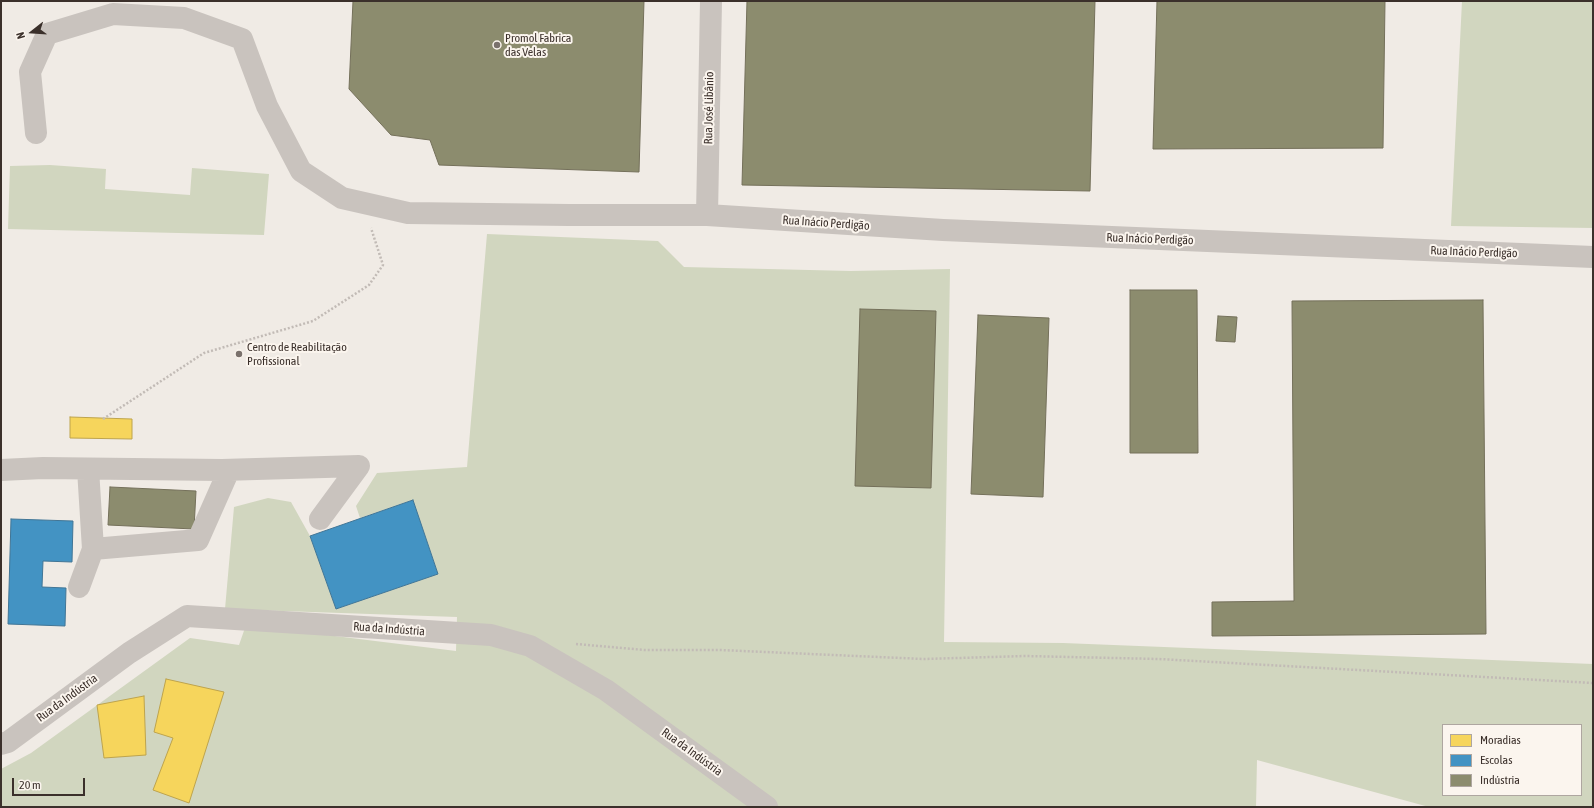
<!DOCTYPE html>
<meta charset="utf-8">
<style>
body{margin:0}
#map{position:relative;width:1594px;height:808px;overflow:hidden;background:#f0ebe5;font-family:"Asap Condensed",sans-serif}
canvas{display:block}
.frame{position:absolute;inset:0;border:2px solid #3b302b;pointer-events:none}
.legend{position:absolute;left:1442px;top:724px;width:140px;height:72px;box-sizing:border-box;background:#fbf5ee;border:1px solid #aea6a0;margin:0;padding:5px 7px;list-style:none;font-size:12px;color:#3b302b}
.legend li{display:flex;align-items:center;gap:8px;height:20px}
.legend b{width:20px;border:1px solid #aea6a0}
.north{position:absolute;left:12px;top:12px;width:40px;height:40px;-webkit-text-stroke:3px #fbf5ee;paint-order:stroke;rotate:253deg;font-size:11px;font-weight:700;line-height:16px;text-align:center;color:#3b302b}
.north::after{content:'';display:block;margin:auto;width:14px;height:18px;background:#3b302b;clip-path:polygon(50% 0,100% 100%,50% 72%,0 100%)}
.scale{position:absolute;left:12px;top:778px;width:73px;height:18px;box-sizing:border-box;border:2px solid #3b302b;border-top:0;padding-left:5px;font-size:12px;line-height:14px;white-space:nowrap;color:#3b302b;-webkit-text-stroke:3px #fbf5ee;paint-order:stroke}
</style>
<div id="map">
<canvas width="1594" height="808"></canvas>
<div class="frame"></div>
<ul class="legend">
<li><b style="height:11px;background:#f6d55c"></b>Moradias</li>
<li><b style="height:11px;background:#4393c3"></b>Escolas</li>
<li><b style="height:11px;background:#8c8c6e"></b>Indústria</li>
</ul>
<div class="north">N</div>
<div class="scale">20 m</div>
</div>
<script>
const ctx = document.querySelector('canvas').getContext('2d');
ctx.lineJoin = 'round';
function fill(path, color) {
  ctx.fillStyle = color;
  ctx.fill(path, 'evenodd');
}
function toPath(rows) {
  const path = new Path2D();
  for (const r of rows) {
    path.moveTo(r[0], r[1]);
    for (let i = 2; i < r.length; i += 2) path.lineTo(r[i], r[i + 1]);
  }
  return path;
}
function strokePath(path, color, width, dash) {
  ctx.strokeStyle = color;
  ctx.lineWidth = width;
  ctx.lineCap = dash ? 'butt' : 'round';
  ctx.setLineDash(dash || []);
  ctx.stroke(path);
}
function label(font, color, halo, rows, align = 'center') {
  ctx.font = font + ' "Asap Condensed",sans-serif';
  ctx.lineWidth = 4;
  ctx.setLineDash([]);
  ctx.textBaseline = 'middle';
  ctx.strokeStyle = halo;
  ctx.fillStyle = color;
  for (const [text, x, y, turn = 0] of rows) {
    ctx.save();
    ctx.translate(x, y);
    ctx.rotate((+turn || 0) * Math.PI / 180);
    ctx.textAlign = isNaN(turn) ? turn : align;
    if (halo) ctx.strokeText(text, 0, 0);
    ctx.fillText(text, 0, 0);
    ctx.restore();
  }
}
fill(toPath([
 [1462,1,1593,1,1593,228,1451,226],
 [50,165,106,169,105,189,190,195,192,168,269,174,264,235,8,229,10,166],
 [487,234,658,241,684,267,851,271,950,269,944,642,1063,643,1593,664,1593,807,1429,807,1257,760,1256,807,1,807,1,769,31,753,190,638,239,645,246,625,456,651,457,617,225,609,234,507,268,498,291,502,310,536,336,609,438,574,413,500,360,518,356,506,377,473,467,467],
 [1443,725,1581,725,1581,795,1443,795]
]), '#d1d6bf');
const homes = toPath([
 [70,417,132,419,132,439,70,438,70,417],
 [166,679,224,692,189,803,153,790,173,738,154,732,166,679],
 [144,696,146,755,104,758,97,705,144,696]
]);
fill(homes, '#f6d55c');
strokePath(homes, '#bea44d', 1);
const schools = toPath([
 [413,500,438,574,336,609,310,536,413,500],
 [11,519,73,521,72,562,43,561,42,587,66,588,65,626,8,624,11,519]
]);
fill(schools, '#4393c3');
strokePath(schools, '#417595', 1);
const industry = toPath([
 [353,1,644,1,639,172,439,165,430,140,391,135,349,89,353,1],
 [747,1,1095,1,1090,191,742,185,747,1],
 [1157,1,1385,1,1383,148,1153,149,1157,1],
 [1130,290,1197,290,1198,453,1130,453,1130,290],
 [1483,300,1486,634,1212,636,1212,602,1294,601,1292,301,1483,300],
 [860,309,936,311,931,488,855,486,860,309],
 [978,315,1049,318,1043,497,971,494,978,315],
 [1218,316,1237,317,1235,342,1216,341,1218,316],
 [110,487,196,491,194,529,108,525,110,487]
]);
fill(industry, '#8c8c6e');
strokePath(industry, '#74705a', 1);
strokePath(toPath([
 [103,419,204,353,313,321,369,285,383,265,371,228],
 [576,644,645,650,720,650,924,659,1025,656,1159,659,1593,683]
]), '#c2bbb6', 2.5, [2, 2]);
strokePath(toPath([
 [36,133,30,72,47,34,113,14,184,18,242,39,267,106,301,171,342,198,408,213,569,215,707,215,943,230,1593,257],
 [707,215,711,1],
 [88,469,93,549,198,540,229,470],
 [1,470,43,468,222,470,359,466,320,519],
 [79,587,93,549],
 [1,744,8,742,129,653,187,616,491,635,530,646,606,690,767,807]
]), '#c9c3be', 22);
for (const [x, y, r, color] of [
 [497,45,4,"#7a716c"],
 [239,354,4,"#7a716c"]
]) {
  const dot = new Path2D();
  dot.arc(x, y, r, 0, 2 * Math.PI);
  ctx.fillStyle = color;
  ctx.fill(dot);
  strokePath(dot, '#fbf5ee', 1.5);
}
label('12px', '#3b302b', '#fbf5ee', [
 ["Promol Fabrica",505,38],
 ["das Velas",505,52],
 ["Centro de Reabilitação",247,347],
 ["Profissional",247,361]
], 'left');
label('12px', '#3b302b', '#fbf5ee', [
 ["Rua José Libânio",709,108,-89],
 ["Rua Inácio Perdigão",826,223,4],
 ["Rua Inácio Perdigão",1150,239,2],
 ["Rua Inácio Perdigão",1474,252,2],
 ["Rua da Indústria",389,629,4],
 ["Rua da Indústria",67,698,-36],
 ["Rua da Indústria",692,752,36]
]);
</script>
